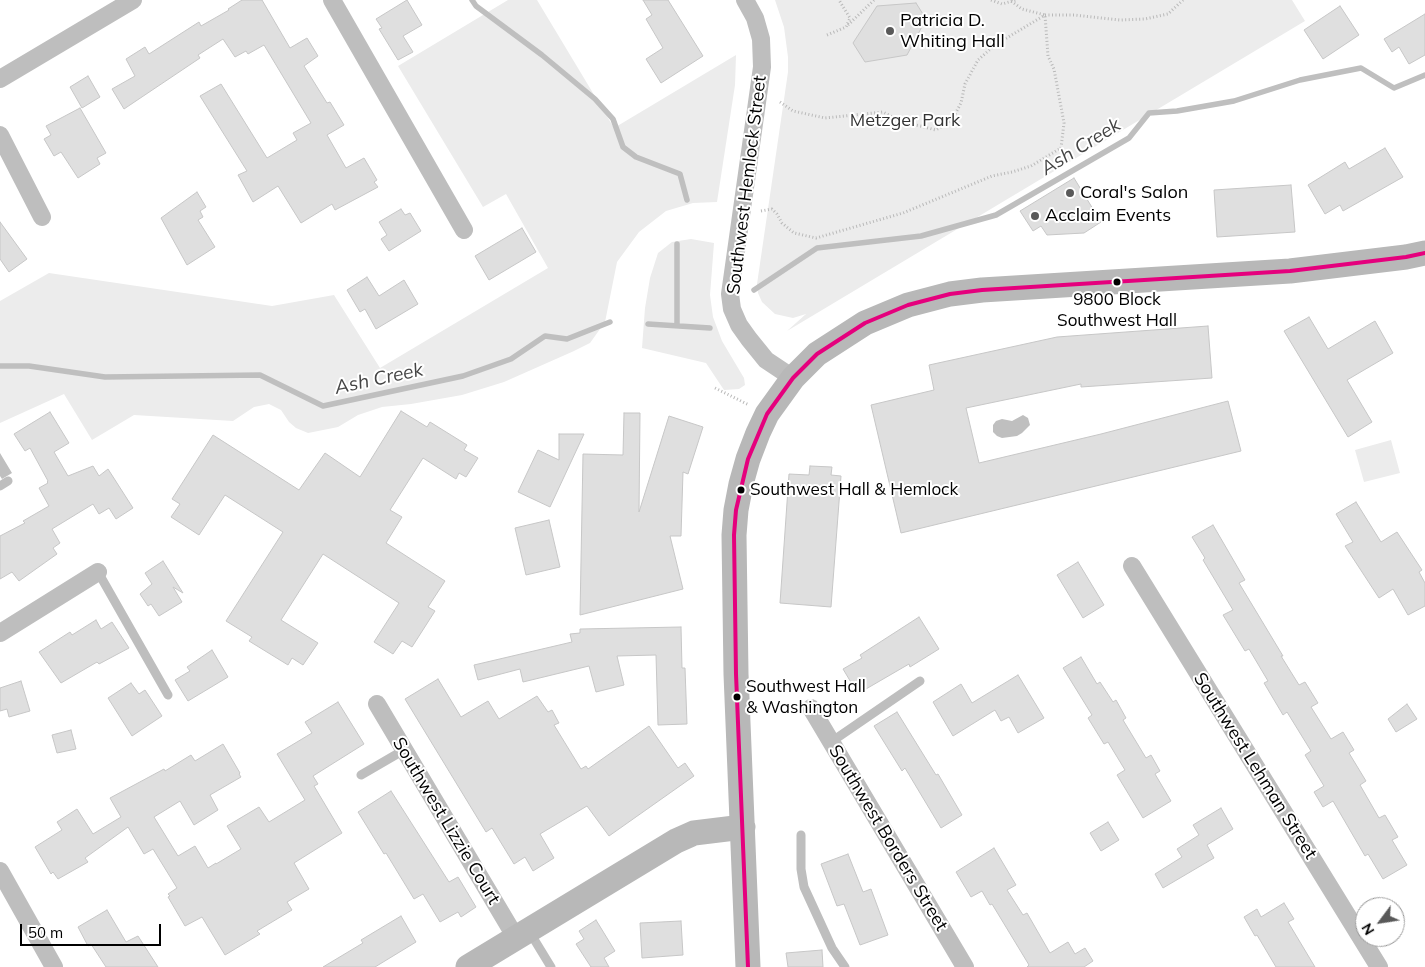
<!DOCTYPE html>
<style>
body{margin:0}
#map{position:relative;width:1425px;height:967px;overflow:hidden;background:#fff;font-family:Mulish,sans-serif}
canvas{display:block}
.north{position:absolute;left:1355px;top:897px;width:50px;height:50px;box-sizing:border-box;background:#fff;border:1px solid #999;border-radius:50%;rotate:239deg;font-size:14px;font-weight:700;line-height:20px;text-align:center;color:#000}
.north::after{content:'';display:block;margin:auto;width:18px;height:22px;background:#595959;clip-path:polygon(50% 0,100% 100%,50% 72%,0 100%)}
.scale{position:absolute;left:20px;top:924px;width:141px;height:22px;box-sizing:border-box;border:2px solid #000;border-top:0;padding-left:6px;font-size:15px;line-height:18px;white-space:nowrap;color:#000;-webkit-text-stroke:4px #fff;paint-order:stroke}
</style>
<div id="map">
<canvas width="1425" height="967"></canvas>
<div class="north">N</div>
<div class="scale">50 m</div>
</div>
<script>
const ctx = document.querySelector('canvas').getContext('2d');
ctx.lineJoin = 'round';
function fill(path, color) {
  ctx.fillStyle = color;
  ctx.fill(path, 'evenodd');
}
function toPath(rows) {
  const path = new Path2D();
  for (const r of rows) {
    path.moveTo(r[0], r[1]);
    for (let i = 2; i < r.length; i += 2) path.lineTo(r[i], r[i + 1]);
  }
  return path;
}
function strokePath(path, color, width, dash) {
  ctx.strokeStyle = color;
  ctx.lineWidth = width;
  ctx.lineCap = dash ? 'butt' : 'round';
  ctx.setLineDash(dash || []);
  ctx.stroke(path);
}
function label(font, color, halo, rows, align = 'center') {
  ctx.font = font + ' Mulish,sans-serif';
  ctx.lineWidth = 4;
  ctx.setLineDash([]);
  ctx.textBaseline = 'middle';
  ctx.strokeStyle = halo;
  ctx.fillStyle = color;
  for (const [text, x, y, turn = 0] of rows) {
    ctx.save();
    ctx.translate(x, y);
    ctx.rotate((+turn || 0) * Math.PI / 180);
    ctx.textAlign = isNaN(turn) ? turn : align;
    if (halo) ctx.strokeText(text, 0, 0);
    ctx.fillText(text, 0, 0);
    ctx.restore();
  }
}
fill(toPath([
 [508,0,537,0,614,128,736,55,735,85,717,202,693,203,666,211,639,232,617,262,605,322,590,343,574,351,504,382,462,395,411,404,382,407,358,415,338,427,308,433,296,428,289,422,281,410,269,404,254,407,233,421,134,415,92,440,64,394,0,423,0,301,49,273,272,306,334,295,380,368,548,268,506,194,483,207,398,66],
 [775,0,1292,0,1305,21,787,331,806,314,793,318,775,314,762,302,758,293,757,284,788,72,788,57,784,27],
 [691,239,714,243,710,295,713,317,722,341,744,378,745,385,739,389,724,390,706,363,642,348,645,308,650,278,658,253,672,242],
 [1391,440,1400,473,1364,482,1355,450]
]), '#ececec');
fill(toPath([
 [1023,415,1028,418,1030,425,1022,433,1017,436,1002,438,997,436,993,432,993,425,996,421,1002,419,1012,421],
 [0,453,12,473,2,479,0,476]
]), '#bfbfbf');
strokePath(toPath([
 [472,0,476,6,542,55,595,99,613,119,623,147,636,157,680,174,687,200],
 [754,290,817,248,921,236,996,215,1129,138,1149,113,1177,111,1234,101,1300,80,1361,68,1394,88,1425,75],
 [648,324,710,328],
 [677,325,677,244],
 [0,366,29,366,105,377,260,375,323,406,463,376,511,359,545,336,567,339,610,322]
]), '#bfbfbf', 5.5);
const building = toPath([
 [242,0,262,0,290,48,307,38,318,56,304,66,327,103,330,102,344,125,327,135,346,168,364,158,377,180,374,182,378,187,335,210,332,204,301,223,278,186,253,202,238,175,247,171,200,96,221,84,267,158,297,140,293,133,311,123,264,45,248,54,246,51,235,57,223,39,198,55,200,58,124,109,112,89,135,76,126,59,145,47,149,54,199,22,201,26,229,10,228,9,242,0],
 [407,0,422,25,403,36,413,52,398,60,379,29,382,28,376,19,407,0],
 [643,0,668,0,703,56,661,83,646,59,663,48,646,19,652,15,643,0],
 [916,3,926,19,907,55,865,62,853,43,877,6,916,3],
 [1340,6,1359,35,1323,59,1304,30,1340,6],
 [1425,14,1425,55,1409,64,1399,47,1392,52,1384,39,1425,14],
 [88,76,100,97,82,108,70,87,88,76],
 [80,108,106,153,97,158,100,164,78,178,61,152,54,156,44,139,51,135,46,126,80,108],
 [1385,148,1403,177,1343,211,1340,205,1325,214,1308,185,1345,162,1349,169,1385,148],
 [1074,178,1101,222,1084,233,1047,235,1041,226,1033,231,1020,211,1074,178],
 [1291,185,1295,232,1217,237,1214,190,1291,185],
 [197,192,206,207,200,211,203,217,198,220,215,247,187,265,161,218,197,192],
 [401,209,405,215,410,213,421,231,389,251,381,239,387,235,379,222,401,209],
 [0,222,27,259,9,272,0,259,0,222],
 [522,228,536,252,489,280,475,256,522,228],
 [367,277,379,296,404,280,418,304,376,329,365,309,360,312,347,290,367,277],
 [1309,317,1328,349,1375,321,1393,353,1347,380,1372,422,1348,437,1284,331,1309,317],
 [1208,326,1212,378,1081,387,1081,384,966,408,979,463,1101,434,1228,401,1241,451,901,533,871,405,934,390,929,365,1057,337,1208,326],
 [401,411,427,427,430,422,467,445,464,450,478,458,466,477,459,473,456,479,423,458,390,510,402,517,386,543,445,581,428,607,435,611,412,647,402,641,393,654,374,642,399,603,323,554,281,620,318,643,303,665,292,658,288,665,249,641,252,637,226,621,283,532,225,495,199,535,171,517,180,504,172,499,213,435,299,490,325,453,360,477,401,411],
 [50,412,69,443,54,452,68,476,93,466,99,476,108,469,133,508,116,519,109,508,99,514,93,504,52,529,60,543,53,548,57,554,19,581,12,572,0,579,0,536,25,523,23,521,49,506,39,488,48,483,47,482,48,481,30,448,25,451,14,434,50,412],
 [624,413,640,413,639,512,669,416,703,427,688,474,683,472,681,536,670,536,683,589,580,615,583,454,623,455,624,413],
 [559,434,584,434,550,507,518,492,538,450,559,460,559,434],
 [810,466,832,467,831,475,841,476,831,607,780,603,789,474,809,475,810,466],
 [1356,502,1381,542,1397,532,1422,570,1419,572,1425,583,1425,606,1408,615,1393,589,1379,598,1345,546,1353,542,1336,514,1356,502],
 [549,520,560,567,526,575,515,528,549,520],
 [1213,525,1245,580,1239,583,1283,656,1281,656,1299,685,1305,682,1318,703,1311,707,1331,739,1343,732,1354,750,1349,753,1366,781,1360,785,1379,818,1385,815,1398,837,1392,840,1407,865,1383,879,1368,854,1365,856,1333,801,1323,807,1314,792,1324,786,1305,755,1311,751,1287,712,1283,715,1264,683,1268,681,1249,649,1245,651,1223,615,1233,610,1203,560,1205,558,1192,537,1213,525],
 [163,561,183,593,173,587,182,602,159,616,151,604,148,606,140,594,152,584,145,573,163,561],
 [1078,562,1104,605,1083,618,1057,575,1078,562],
 [919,617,939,649,910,667,909,664,866,689,863,684,855,689,843,669,862,658,860,655,919,617],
 [96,620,101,629,112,622,129,648,99,664,97,662,61,683,39,652,70,632,72,635,96,620],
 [681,627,682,668,685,668,687,724,658,725,656,655,617,656,624,685,596,692,589,666,523,682,520,669,478,680,474,665,572,642,570,634,580,633,580,629,681,627],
 [212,650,228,677,188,701,175,680,190,671,187,667,212,650],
 [1081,657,1097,684,1100,682,1113,702,1116,700,1126,718,1123,720,1146,758,1151,755,1160,771,1155,774,1171,801,1143,818,1117,775,1125,770,1108,742,1104,744,1088,718,1092,715,1063,668,1081,657],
 [1018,675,1044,718,1018,733,1009,717,1001,721,995,710,953,736,933,702,961,684,972,703,1018,675],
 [438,679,461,717,488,701,499,719,537,696,548,712,552,710,559,723,554,725,581,769,586,766,588,769,649,726,678,768,685,763,694,776,609,836,587,806,540,834,554,858,533,871,525,857,514,864,492,828,486,832,405,699,438,679],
 [21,681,30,711,9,717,7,709,0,711,0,688,21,681],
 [131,683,139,694,145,690,162,716,132,736,108,698,131,683],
 [338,702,364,744,313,776,318,784,314,786,342,833,294,863,309,889,287,902,292,910,257,931,260,934,225,955,202,917,185,926,168,897,170,896,168,894,177,888,153,849,144,854,128,827,85,858,88,862,58,879,53,872,51,874,35,847,62,830,57,822,77,809,93,834,121,817,110,798,164,769,165,771,191,755,195,761,223,744,240,773,239,774,241,777,210,795,218,810,194,825,180,801,154,817,178,856,195,846,208,868,216,863,216,864,241,849,227,826,259,807,269,822,305,800,277,754,312,733,305,722,338,702],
 [1407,704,1417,719,1396,732,1388,719,1407,704],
 [897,712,936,775,938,774,962,815,941,828,905,768,902,771,874,726,897,712],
 [71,730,76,749,57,753,52,735,71,730],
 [391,791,449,882,458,877,476,907,461,917,458,912,440,922,423,894,414,899,386,853,384,854,358,812,391,791],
 [1221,808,1233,829,1207,845,1214,858,1163,888,1155,874,1182,857,1177,849,1199,835,1193,825,1221,808],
 [1108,822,1119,840,1101,851,1090,833,1108,822],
 [994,848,1016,885,1007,890,1023,915,1027,913,1050,953,1068,942,1075,954,1085,948,1093,961,1084,967,1027,967,1029,965,992,904,990,905,982,891,971,897,956,872,994,848],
 [848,854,863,892,871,889,888,935,860,945,844,904,837,906,821,864,848,854],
 [1284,903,1294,919,1288,922,1315,967,1276,967,1257,935,1255,936,1244,917,1257,909,1261,917,1284,903],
 [107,910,126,942,138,936,158,967,106,967,91,944,88,946,78,927,107,910],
 [401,916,416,942,375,967,323,967,363,943,361,940,401,916],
 [596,920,615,951,604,958,609,967,591,967,576,944,584,939,579,931,596,920],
 [681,921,683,955,642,958,640,923,681,921],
 [822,950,823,967,788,967,786,953,822,950]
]);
fill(building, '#dfdfdf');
strokePath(building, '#c7c7c7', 1);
strokePath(toPath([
 [991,0,1002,4,1016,0],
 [848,25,874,0],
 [827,35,846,27,850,18,839,0],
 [780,102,793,111,825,118,883,112,900,121,936,130,952,120,961,103,965,84,978,60,995,45,1045,15,1074,15,1120,20,1145,19,1168,14,1183,0],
 [761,211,772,209,777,214,782,223,794,233,816,238,903,213,992,176,1012,172,1031,166,1061,148,1064,123,1054,69,1048,56,1045,15,1022,9,1011,1],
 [715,388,749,405]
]), '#b9b9b9', 3, [1, 2.5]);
strokePath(toPath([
 [0,486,8,481],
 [98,572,168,695],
 [831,742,920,681],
 [361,775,404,750],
 [801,835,801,869,804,887,832,948,845,967],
 [529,931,551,967]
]), '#bebebe', 9);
strokePath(toPath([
 [332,0,464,230],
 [745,0,755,18,761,39,762,67,730,294,732,309,739,325,749,339,766,360,793,378],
 [0,79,133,0],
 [0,135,42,217],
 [1132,566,1379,967],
 [0,633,98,572],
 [377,704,516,938],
 [811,708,965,967],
 [0,871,54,967]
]), '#bebebe', 18);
strokePath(toPath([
 [468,967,676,841,694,833,743,827],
 [748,967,736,674,734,535,736,510,741,484,748,459,758,433,767,414,793,378,817,354,865,323,908,305,950,294,982,290,1290,271,1406,257,1425,253]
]), '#b8b8b8', 25);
strokePath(toPath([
 [748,967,736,674,734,535,736,510,748,459,767,414,793,378,817,354,865,323,908,305,950,294,982,290,1290,271,1406,257,1425,253]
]), '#e5007d', 4);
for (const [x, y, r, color] of [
 [890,31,5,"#595959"],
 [1070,193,5,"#595959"],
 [1035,216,5,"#595959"],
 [1117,282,4.5,"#000"],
 [741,490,4.5,"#000"],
 [737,697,4.5,"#000"]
]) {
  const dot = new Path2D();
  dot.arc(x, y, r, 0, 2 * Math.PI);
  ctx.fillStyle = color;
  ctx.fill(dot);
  strokePath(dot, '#fff', 2);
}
label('17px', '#000', '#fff', [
 ["9800 Block",1117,300,"center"],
 ["Southwest Hall",1117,321,"center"],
 ["Southwest Hall & Hemlock",750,490],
 ["Southwest Hall",746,687],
 ["& Washington",746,708]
], 'left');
label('18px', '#000', '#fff', [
 ["Patricia D.",900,21],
 ["Whiting Hall",900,42],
 ["Coral's Salon",1080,193],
 ["Acclaim Events",1045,216]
], 'left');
label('18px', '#333', '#fff', [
 ["Metzger Park",905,121]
]);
label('18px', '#000', '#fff', [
 ["Southwest Hemlock Street",747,185,-83],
 ["Southwest Lehman Street",1255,766,58],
 ["Southwest Lizzie Court",446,821,59],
 ["Southwest Borders Street",888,838,59]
]);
label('italic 19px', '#444', '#fff', [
 ["Ash Creek",1081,147,-32],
 ["Ash Creek",379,379,-12]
]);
</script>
